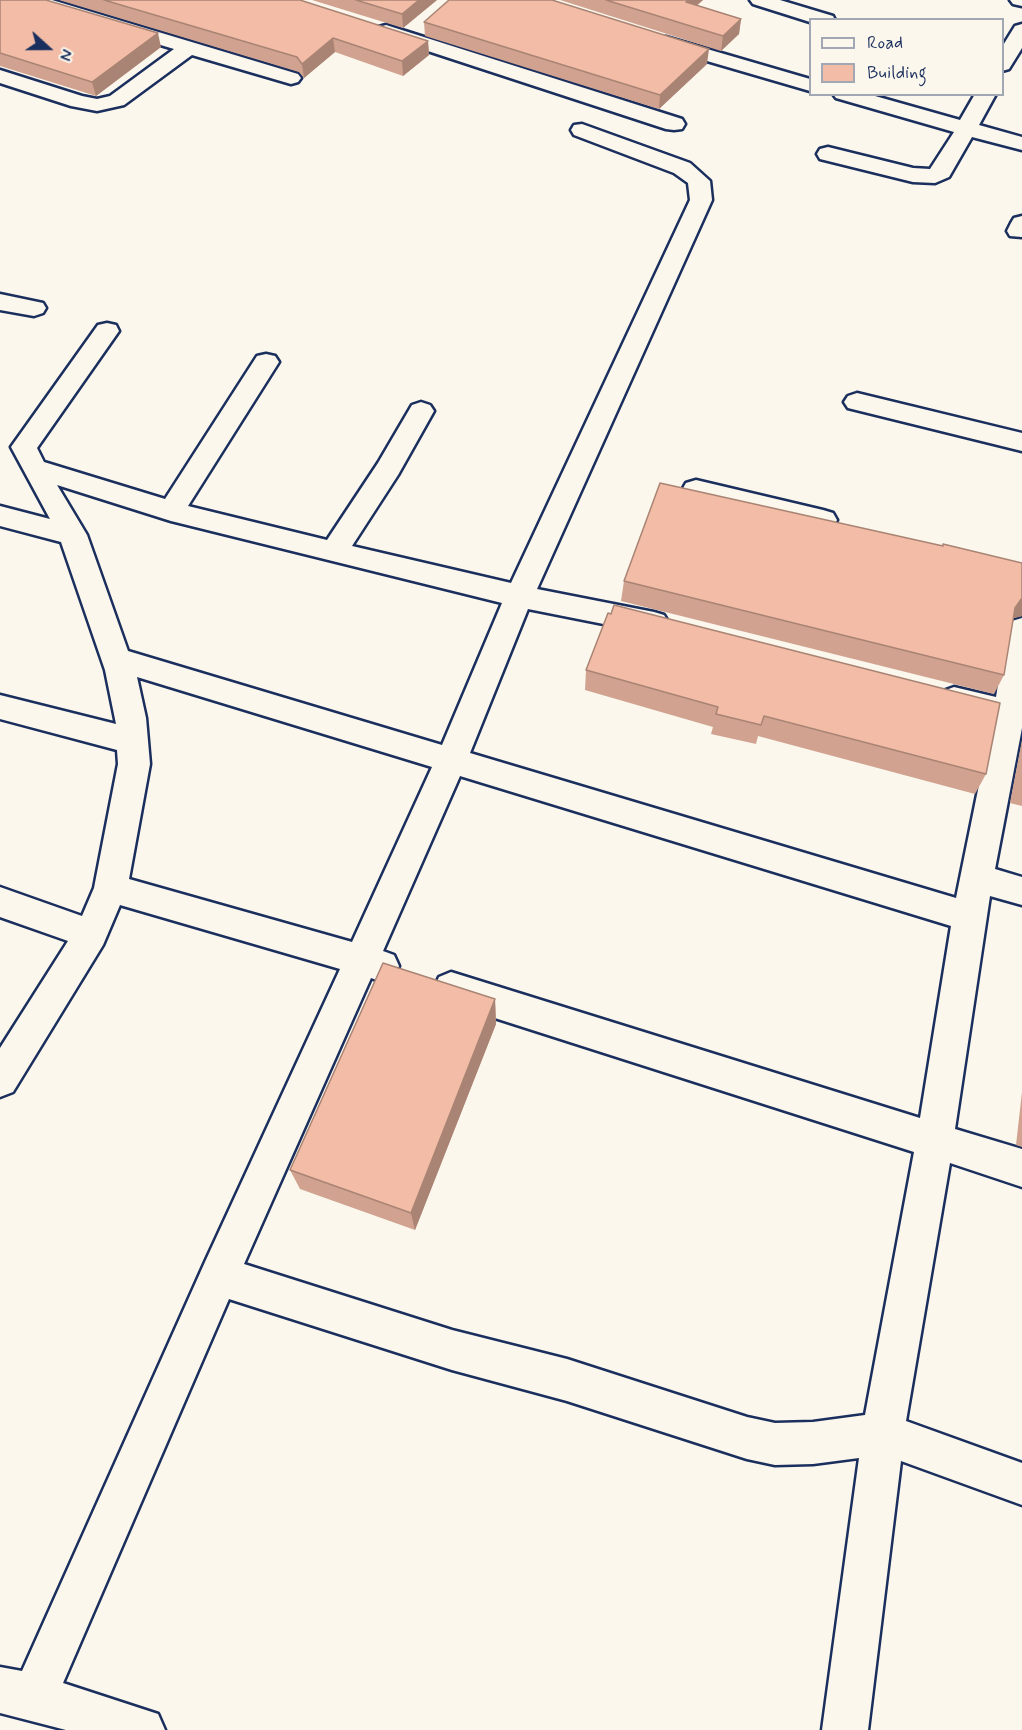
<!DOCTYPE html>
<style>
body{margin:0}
#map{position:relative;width:1022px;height:1730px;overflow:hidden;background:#fbf7ec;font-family:Mynerve,sans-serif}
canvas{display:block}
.legend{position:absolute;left:809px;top:18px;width:195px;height:78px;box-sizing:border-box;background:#fbf7ec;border:2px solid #a1a7b3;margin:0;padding:8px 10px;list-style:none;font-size:18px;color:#1b2f5e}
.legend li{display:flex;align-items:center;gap:12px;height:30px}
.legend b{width:30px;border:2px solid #a1a7b3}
.north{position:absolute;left:18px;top:18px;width:60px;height:60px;-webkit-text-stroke:4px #fbf7ec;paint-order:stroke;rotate:111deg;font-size:16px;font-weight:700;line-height:24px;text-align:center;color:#1b2f5e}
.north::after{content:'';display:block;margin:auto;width:21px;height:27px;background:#1b2f5e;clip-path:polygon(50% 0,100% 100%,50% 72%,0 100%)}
</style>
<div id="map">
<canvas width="1022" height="1730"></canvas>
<ul class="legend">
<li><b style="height:8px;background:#fbf7ec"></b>Road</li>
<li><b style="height:16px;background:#f2bca6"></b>Building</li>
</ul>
<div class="north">N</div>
</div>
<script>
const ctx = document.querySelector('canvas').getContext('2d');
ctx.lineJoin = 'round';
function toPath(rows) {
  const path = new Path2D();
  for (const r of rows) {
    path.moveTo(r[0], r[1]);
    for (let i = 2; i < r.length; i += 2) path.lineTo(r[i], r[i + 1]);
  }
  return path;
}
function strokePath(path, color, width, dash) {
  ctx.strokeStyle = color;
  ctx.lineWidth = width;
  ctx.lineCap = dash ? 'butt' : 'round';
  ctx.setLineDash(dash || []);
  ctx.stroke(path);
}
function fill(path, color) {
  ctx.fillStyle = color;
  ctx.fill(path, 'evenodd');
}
const minor = toPath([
 [21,0,52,0,298,74,301,78,298,82,291,84,192,55,124,105,97,111,71,106,0,83,0,70,82,96,97,99,110,96,174,49,24,4,21,0],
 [750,0,780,0,833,16,835,20,810,20,810,22,753,4,750,0],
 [1010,0,1022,0,1022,6,1013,4,1010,0],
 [1022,24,1022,48,1009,69,1002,71,1002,47,1015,26,1022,24],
 [386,25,682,119,685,124,682,129,674,130,666,129,379,35,376,31,379,27,386,25],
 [666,37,810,79,810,91,659,47,656,43,659,39,666,37],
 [833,94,868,94,960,120,975,94,996,94,979,125,1022,137,1022,150,972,137,949,177,935,183,913,182,820,159,817,154,820,149,828,147,913,168,930,169,954,132,836,98,833,94],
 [582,124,690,163,710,181,712,200,537,589,654,612,664,615,669,623,664,631,654,634,528,609,470,753,956,898,992,721,943,707,939,699,943,691,954,687,996,697,1007,629,1012,621,1022,618,1022,728,995,869,1022,877,1022,905,990,896,955,1129,1022,1149,1022,1187,950,1163,906,1421,1022,1463,1022,1505,901,1461,868,1730,822,1730,859,1458,813,1464,775,1465,747,1459,567,1401,452,1370,229,1299,63,1683,158,1714,165,1730,66,1730,0,1713,0,1667,22,1671,205,1262,340,969,120,905,103,945,13,1092,0,1097,0,1048,68,941,0,917,0,887,82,916,94,888,118,764,117,750,0,719,0,695,116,724,105,670,61,542,0,526,0,506,50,519,11,447,98,325,107,323,116,325,119,331,37,448,44,462,165,499,257,356,266,354,275,356,279,362,188,506,327,540,378,463,412,405,421,402,430,405,434,411,398,475,352,546,511,583,690,200,688,183,674,173,574,135,571,130,574,125,582,124],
 [57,485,171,521,502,603,442,745,128,651,87,535,57,485],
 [137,677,432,767,352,942,129,879,150,764,146,718,137,677],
 [460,776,951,926,920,1118,451,972,439,977,434,988,439,999,451,1004,914,1152,865,1415,813,1422,775,1423,747,1417,567,1359,452,1330,244,1264,371,978,382,982,394,977,399,966,394,955,383,951,460,776],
 [1022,216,1022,237,1010,236,1007,231,1011,223,1014,218,1022,216],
 [0,294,43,303,46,308,43,313,34,316,0,310,0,294],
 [857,393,1022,433,1022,451,848,408,844,402,848,396,857,393],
 [696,480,823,510,833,513,837,520,833,527,823,530,686,497,682,490,686,483,696,480]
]);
strokePath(minor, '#1b2f5e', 5);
fill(minor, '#fbf7ec');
fill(toPath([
 [0,0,161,47,96,96,0,66],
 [59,0,300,0,428,41,429,55,403,76,335,52,304,78,299,72],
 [312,0,437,0,403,28],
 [560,0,703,0,696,6,741,19,739,34,721,51],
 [424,22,707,64,659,109,425,36],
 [942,546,1022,563,1022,616,1013,618,1004,675,994,694,621,601,624,581],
 [586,670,986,774,975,794,758,736,756,744,711,734,713,727,585,690],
 [1022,740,1022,806,1010,803],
 [495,999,496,1024,415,1230,300,1189,290,1170],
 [1022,1092,1022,1147,1016,1145]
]), '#d0a28f');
fill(toPath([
 [419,0,437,0,403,28,402,14],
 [688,0,703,0,684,17,686,2],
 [741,19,739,34,721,51,723,36],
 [158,33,161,47,96,96,92,82],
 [333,38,335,52,304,78,302,64],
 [428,41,429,55,403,76,402,61],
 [709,49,707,64,659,109,660,95],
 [1022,598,1022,616,1011,619,1015,608],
 [495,999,496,1024,415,1230,411,1213]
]), '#a98474');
const building = toPath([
 [0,0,46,0,158,33,92,82,0,53,0,0],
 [104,0,300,0,428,41,402,61,333,38,302,64,297,57,104,0],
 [356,0,419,0,402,14,356,0],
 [449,0,552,0,709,49,660,95,424,22,449,0],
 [606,0,688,0,686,2,741,19,723,36,606,0],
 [660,483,943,546,943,544,1022,563,1022,598,1015,608,1004,675,624,581,660,483],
 [614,605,1000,703,986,774,764,716,761,725,716,714,718,707,586,670,608,613,611,614,614,605],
 [383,963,495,999,411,1213,290,1170,383,963]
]);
fill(building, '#f2bca6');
strokePath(building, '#a98474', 1.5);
</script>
